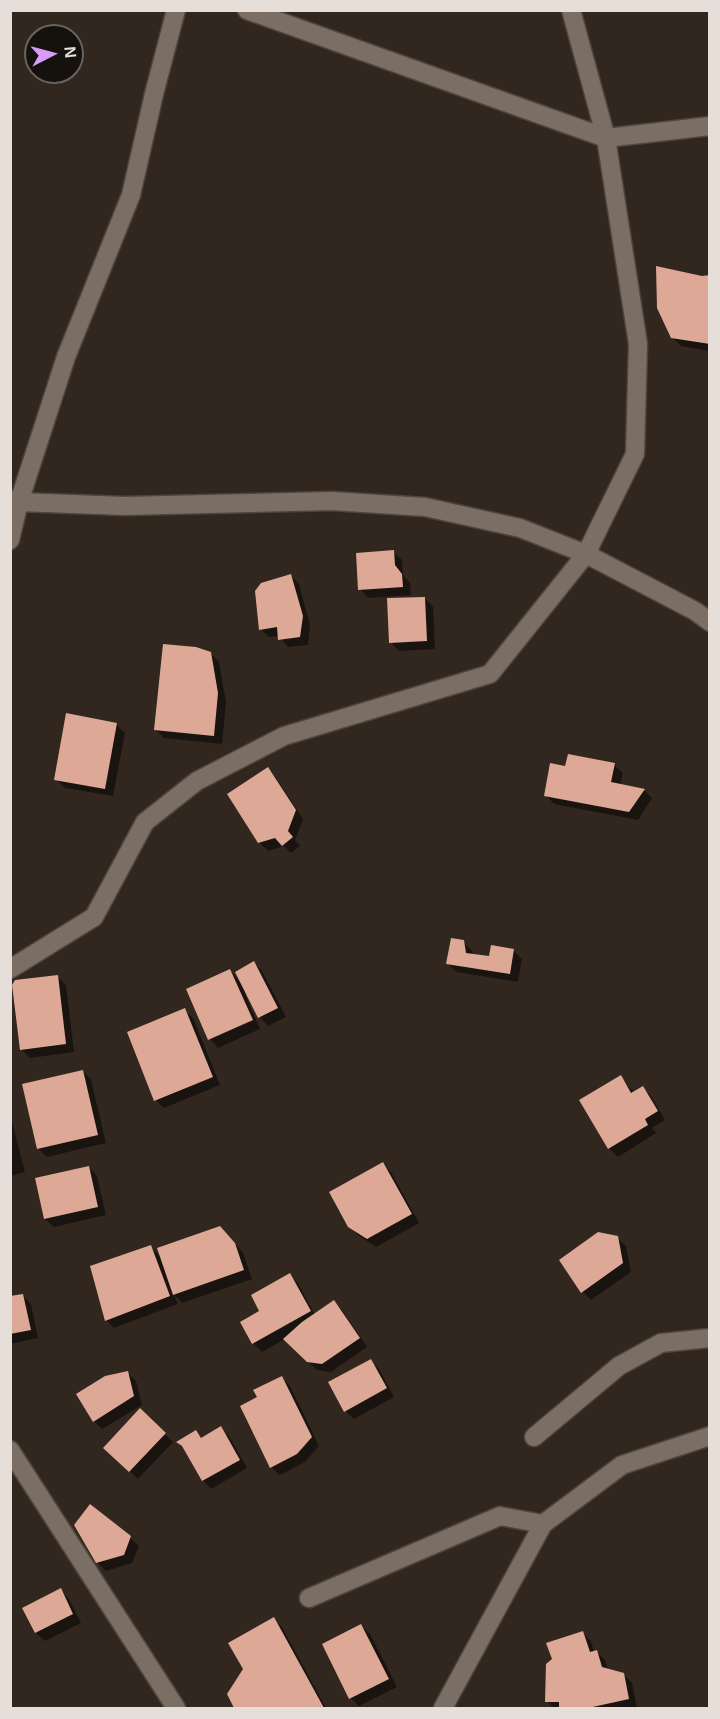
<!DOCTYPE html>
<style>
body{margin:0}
#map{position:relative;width:720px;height:1719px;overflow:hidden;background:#31271e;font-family:Helvetica,sans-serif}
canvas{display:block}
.frame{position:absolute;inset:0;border:12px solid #e5ded9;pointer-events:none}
.north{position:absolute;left:24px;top:24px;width:60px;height:60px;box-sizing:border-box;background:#15110d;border:2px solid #68635f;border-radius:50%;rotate:84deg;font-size:16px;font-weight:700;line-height:24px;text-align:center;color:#e5ded9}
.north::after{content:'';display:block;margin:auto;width:21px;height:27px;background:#d79bf9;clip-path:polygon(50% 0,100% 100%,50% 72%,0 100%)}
</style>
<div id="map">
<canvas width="720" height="1719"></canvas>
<div class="frame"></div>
<div class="north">N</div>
</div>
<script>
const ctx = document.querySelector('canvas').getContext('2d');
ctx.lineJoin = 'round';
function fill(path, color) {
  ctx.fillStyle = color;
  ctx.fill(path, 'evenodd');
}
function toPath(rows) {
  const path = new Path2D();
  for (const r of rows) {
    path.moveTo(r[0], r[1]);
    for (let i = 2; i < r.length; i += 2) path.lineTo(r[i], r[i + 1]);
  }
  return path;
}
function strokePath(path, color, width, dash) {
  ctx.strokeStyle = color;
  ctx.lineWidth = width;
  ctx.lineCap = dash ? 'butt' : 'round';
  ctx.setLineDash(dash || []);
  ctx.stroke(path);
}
fill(toPath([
 [702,277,710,277,710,351,681,346,672,337],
 [393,552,402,560,403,575,410,583,411,595,368,598,360,589],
 [291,576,299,584,310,625,308,645,288,647,279,636,269,637,261,629],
 [425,598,433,607,435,649,399,651,391,642],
 [210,653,219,662,226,702,222,744,164,738,156,730],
 [116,724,125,733,113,796,65,788,56,779],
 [614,765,623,773,620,785,644,790,652,798,638,820,554,804,546,795,567,768],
 [268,769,276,778,303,819,295,840,300,846,291,853,284,846,268,851,259,842],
 [463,942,472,951,473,955,490,958,513,950,522,959,518,982,457,972,448,964],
 [254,963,262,971,286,1017,268,1026,260,1017,247,993,245,994,260,1029,218,1048,210,1039,230,971,241,982],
 [57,976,66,985,74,1052,30,1058,21,1049],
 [184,1010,193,1018,220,1085,164,1108,156,1100],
 [83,1071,91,1080,106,1143,47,1157,38,1148],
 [621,1077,634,1093,643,1088,651,1096,665,1120,652,1128,656,1133,618,1157,609,1148],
 [10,1114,25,1172,10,1176],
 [383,1164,391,1172,419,1223,376,1247,358,1235,349,1226],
 [89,1167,97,1176,106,1215,54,1227,45,1219],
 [229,1236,243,1253,252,1279,182,1303,174,1294,178,1304,114,1328,106,1320,151,1247,162,1258],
 [617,1238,626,1246,631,1272,591,1300,583,1292],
 [289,1275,298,1283,315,1315,334,1302,342,1310,367,1347,331,1372,317,1370,285,1339,262,1352,253,1343,261,1312],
 [22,1295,31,1304,38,1338,10,1344,10,1298],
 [371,1361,379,1369,394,1397,354,1419,345,1411],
 [128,1373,136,1381,142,1405,102,1429,94,1421],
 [282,1378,290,1386,319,1446,305,1462,280,1475,271,1467,259,1398],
 [140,1410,173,1442,138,1479,106,1447],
 [220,1428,229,1436,247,1468,211,1489,203,1480,186,1450,178,1442,196,1432,202,1438],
 [130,1538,139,1546,132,1563,106,1571,97,1562],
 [61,1590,69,1599,81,1623,45,1641,36,1633,24,1609],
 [274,1619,282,1627,326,1708,236,1708,229,1694],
 [361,1626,370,1634,397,1687,359,1706,351,1698],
 [582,1633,591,1641,594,1652,596,1652,605,1660,608,1670,623,1674,632,1683,637,1708,554,1708,547,1701]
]), '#0007');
fill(toPath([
 [656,266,702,276,710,275,710,344,671,338,657,308],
 [394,550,395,565,402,574,403,587,358,590,356,553],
 [291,574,303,616,300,637,278,640,277,627,259,630,255,591,261,583],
 [425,597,427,641,389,643,387,598],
 [163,644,196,647,211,652,218,693,214,736,154,730],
 [66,713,117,723,105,789,54,780],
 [568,754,615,763,611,782,645,789,629,812,544,796,550,763,565,766],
 [268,767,296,810,288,831,293,837,282,846,275,838,258,843,227,794],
 [451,938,464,940,466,953,489,956,491,945,514,949,510,974,446,964],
 [254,961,278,1008,258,1018,235,972],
 [230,969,253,1020,208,1040,186,989],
 [58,975,66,1044,20,1050,12,985,15,980],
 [185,1008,213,1077,154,1101,127,1032],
 [83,1070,98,1135,37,1149,22,1084],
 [621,1075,631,1093,643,1086,658,1111,645,1119,648,1125,608,1149,579,1100],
 [383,1162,412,1214,367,1239,348,1227,329,1192],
 [89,1166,98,1207,44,1219,35,1178],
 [220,1226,235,1243,244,1270,173,1295,157,1248],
 [598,1232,618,1236,623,1263,581,1293,559,1260],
 [151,1245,170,1296,105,1321,90,1266],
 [290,1273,311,1311,252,1344,240,1322,259,1311,251,1295],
 [23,1294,31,1330,10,1334,10,1296],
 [334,1300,360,1338,322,1364,307,1362,283,1339,302,1322],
 [371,1359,387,1388,344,1412,328,1382],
 [128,1371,134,1396,93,1422,76,1394,105,1376],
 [282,1376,312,1437,297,1454,270,1468,240,1406,257,1397,253,1390],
 [140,1408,166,1433,129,1472,103,1448],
 [221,1426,240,1460,202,1481,182,1446,176,1442,196,1430,201,1438],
 [90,1504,131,1536,124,1555,96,1563,74,1525],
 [61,1588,73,1614,35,1633,22,1608],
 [274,1617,324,1708,234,1708,227,1694,243,1669,228,1643],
 [361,1624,389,1679,349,1699,322,1644],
 [583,1631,590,1652,597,1650,602,1667,624,1673,629,1699,588,1708,559,1708,559,1702,545,1702,546,1664,552,1659,546,1643]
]), '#dea896');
const street = toPath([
 [247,10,606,138,710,126],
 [10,500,19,502,125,506,332,501,425,507,520,528,586,554,695,611,710,622],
 [10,540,19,502,66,357,131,195,154,94,176,10],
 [10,969,94,917,145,822,197,781,284,736,490,674,586,554,635,454,638,344,606,138,571,10],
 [534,1437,619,1366,661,1343,710,1338],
 [10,1450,176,1708],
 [309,1598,500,1516,543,1524],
 [443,1708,543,1524,622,1465,710,1436]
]);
strokePath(street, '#4e453e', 21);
strokePath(street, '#7b6f65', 18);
</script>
